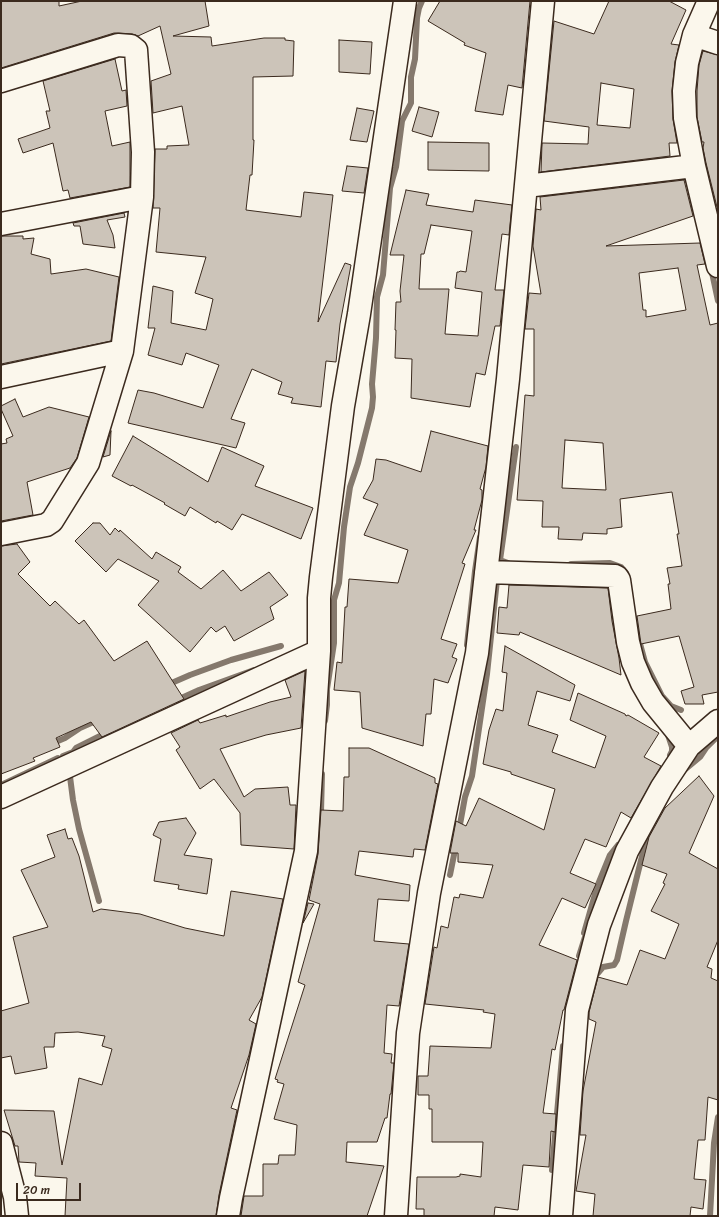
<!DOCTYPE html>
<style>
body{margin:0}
#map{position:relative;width:719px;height:1217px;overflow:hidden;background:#fbf7ec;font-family:Sriracha,sans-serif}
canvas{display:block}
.frame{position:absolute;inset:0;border:2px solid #3b2a1e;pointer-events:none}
.scale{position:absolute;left:16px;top:1183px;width:65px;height:18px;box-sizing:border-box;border:2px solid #3b2a1e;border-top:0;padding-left:5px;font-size:12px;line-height:14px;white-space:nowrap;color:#3b2a1e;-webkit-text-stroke:3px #fbf7ec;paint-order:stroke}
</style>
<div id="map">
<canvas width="719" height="1217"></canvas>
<div class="frame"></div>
<div class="scale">20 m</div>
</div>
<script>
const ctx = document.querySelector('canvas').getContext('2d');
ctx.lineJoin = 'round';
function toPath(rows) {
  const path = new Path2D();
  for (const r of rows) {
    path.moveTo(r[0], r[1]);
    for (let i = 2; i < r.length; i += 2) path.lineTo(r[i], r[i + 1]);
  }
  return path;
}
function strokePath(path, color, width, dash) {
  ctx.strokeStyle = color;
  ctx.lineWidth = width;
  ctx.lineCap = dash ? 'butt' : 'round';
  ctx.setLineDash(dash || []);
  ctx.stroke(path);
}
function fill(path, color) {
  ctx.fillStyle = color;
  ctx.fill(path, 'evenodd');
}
strokePath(toPath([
 [711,268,718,301],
 [508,563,500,560,516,447],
 [571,564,610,563,621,567,626,573],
 [636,629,645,662,662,696,671,706,681,710],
 [467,645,475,571,480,537],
 [167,685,190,675,231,660,281,646],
 [177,700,199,690,254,670],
 [325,721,327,705,327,689,334,643,334,600,339,583,344,527,350,487,358,463,372,408,373,397,372,384,376,338,377,297,383,275,390,188,396,167,402,121,411,103,411,77,415,59,417,18,419,8,422,1],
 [668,735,672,747,672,751,670,755],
 [51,744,65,738,80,728,98,720],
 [682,772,700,757,706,748,718,736],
 [1,785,58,758],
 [321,812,322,774],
 [459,830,465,797,472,776,487,674,497,580,499,578],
 [450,875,456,845],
 [99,901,79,829,73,800,69,769,63,756,73,752,76,748,108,732],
 [579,956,586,934,584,933,597,887,610,855,618,845],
 [598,973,603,967,614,965,617,960,626,921,648,832],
 [552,1170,563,1046],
 [710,1216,714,1143,718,1117]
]), '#85796d', 6);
const building = toPath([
 [1,1,59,1,59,6,82,1,205,1,209,26,173,36,211,37,212,46,264,38,285,38,285,40,294,41,293,76,253,77,253,140,254,140,252,175,250,175,246,210,301,217,304,192,333,195,318,322,345,263,351,265,340,324,336,362,326,361,321,407,291,403,293,398,278,394,282,382,252,369,231,419,245,423,236,448,128,423,138,390,154,393,203,408,219,365,186,353,182,365,148,355,155,328,148,328,153,286,173,291,171,323,206,330,213,299,195,293,206,257,156,252,160,208,153,208,155,149,167,149,167,146,189,145,182,106,153,113,151,81,171,74,160,26,138,36,132,34,114,33,1,68,1,1],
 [440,1,530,1,522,88,508,85,503,115,475,111,486,53,464,45,465,43,428,21,440,1],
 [609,1,669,1,686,10,671,44,679,45,675,62,672,91,673,119,677,143,669,143,670,156,541,172,542,143,588,144,589,127,544,121,554,21,594,34,609,1],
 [601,83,634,89,630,128,597,125,601,83],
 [339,40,372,42,370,74,339,72,339,40],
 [703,51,718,55,718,207,717,207,706,163,703,148,704,142,702,142,697,117,697,91,699,65,703,51],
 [115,59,122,91,126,90,127,106,105,111,112,146,130,142,130,187,70,198,68,190,63,191,53,143,23,153,18,139,50,128,46,111,50,111,43,81,115,59],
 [419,107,439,112,432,137,412,131,419,107],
 [357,108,374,111,367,142,350,140,357,108],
 [428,142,489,143,489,171,428,170,428,142],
 [347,166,368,168,364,193,342,191,347,166],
 [684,180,693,216,606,246,700,243,705,264,697,265,710,325,718,323,718,692,702,695,704,704,685,704,681,691,694,687,679,636,641,644,637,616,671,609,668,584,670,584,667,568,682,566,677,534,679,534,672,492,620,499,622,527,607,529,607,534,583,533,582,540,558,539,559,527,542,527,543,501,517,500,525,395,534,396,534,329,525,329,529,293,541,294,533,246,536,209,541,210,540,197,684,180],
 [678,268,686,310,646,317,646,310,643,310,639,273,678,268],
 [565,440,603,443,606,490,562,488,565,440],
 [406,190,429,194,426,205,473,212,475,200,512,205,509,235,502,234,495,290,504,290,500,326,495,326,485,375,476,373,470,407,411,398,412,359,395,358,396,330,395,330,396,302,401,302,400,291,404,255,390,255,406,190],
 [431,225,472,231,466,272,460,271,459,272,457,272,455,288,482,292,478,336,445,334,449,289,419,289,421,254,424,254,431,225],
 [124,213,125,217,107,220,113,235,115,248,83,244,80,226,74,226,73,223,124,213],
 [1,236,23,236,23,239,34,238,31,254,50,259,51,274,86,269,119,277,111,341,1,364,1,236],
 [15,399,23,417,49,407,89,417,77,458,70,468,27,482,33,515,1,521,1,444,7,443,6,439,13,436,1,409,1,406,15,399],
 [111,431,110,455,103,457,111,431],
 [431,431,488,446,486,467,480,489,482,490,482,500,474,530,476,530,462,563,465,564,441,639,457,644,452,657,457,659,448,683,434,679,431,714,426,714,423,746,362,728,360,692,334,690,337,662,342,663,345,607,347,607,349,579,398,583,408,550,364,535,378,504,363,498,373,480,376,459,386,460,421,472,431,431],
 [133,436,208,482,222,447,264,466,255,486,313,508,301,539,242,514,232,530,217,521,216,523,190,507,185,516,164,504,165,503,132,485,131,486,112,476,133,436],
 [93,523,100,523,110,535,115,528,119,532,120,530,152,559,156,552,181,567,178,572,201,589,223,570,241,591,269,572,288,595,270,607,274,619,234,641,225,626,216,632,211,627,190,652,138,605,159,581,118,559,106,572,75,541,93,523],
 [17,544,30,562,18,574,50,606,55,601,79,624,84,620,114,661,147,641,184,699,102,737,91,722,56,738,60,747,33,758,35,761,1,774,1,546,17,544],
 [509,585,608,588,612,621,619,658,621,675,520,632,519,635,497,633,499,607,507,608,509,585],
 [505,646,575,685,570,701,537,691,528,725,558,735,552,752,595,768,606,736,570,720,578,693,625,714,626,716,628,715,659,733,644,757,661,766,631,818,621,812,606,847,585,839,570,873,596,884,585,908,562,898,539,945,577,960,564,1010,563,1010,555,1050,552,1049,543,1113,556,1114,555,1132,551,1131,549,1167,523,1165,518,1210,495,1207,494,1216,424,1216,424,1209,416,1209,417,1177,456,1177,460,1176,460,1174,481,1177,483,1142,432,1142,432,1109,429,1109,429,1095,418,1095,418,1076,428,1076,430,1046,491,1048,495,1014,483,1012,484,1010,425,1004,434,947,437,948,441,926,448,928,454,897,459,898,460,894,483,898,493,865,458,862,458,853,450,853,456,821,466,826,479,798,544,830,555,789,511,774,511,772,483,764,489,730,496,709,503,711,507,673,502,672,505,646],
 [305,671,301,728,266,735,220,749,244,797,255,789,288,787,290,805,296,805,294,849,241,845,240,813,214,779,200,789,176,750,180,747,171,733,198,720,200,723,226,715,226,717,270,702,291,697,285,680,305,671],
 [349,748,369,748,435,778,435,783,438,784,425,850,414,849,413,857,359,851,355,875,410,885,409,901,378,899,374,941,409,944,399,1006,387,1005,384,1053,392,1054,391,1063,394,1063,391,1094,390,1094,387,1118,385,1118,377,1142,347,1142,346,1162,384,1166,367,1216,241,1216,244,1196,263,1196,263,1164,278,1164,279,1155,295,1155,297,1125,274,1119,284,1084,277,1082,278,1080,275,1079,305,985,298,982,320,904,309,900,318,854,321,810,343,811,344,777,349,777,349,748],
 [699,776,714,796,689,853,718,869,718,940,707,967,712,969,711,978,718,981,718,1100,708,1097,705,1140,698,1140,694,1179,706,1180,703,1209,691,1207,690,1216,593,1216,595,1194,576,1191,586,1135,580,1135,583,1091,596,1022,589,1019,589,1012,598,977,627,985,640,950,665,959,679,924,651,911,665,884,663,883,667,874,642,865,649,837,665,808,699,776],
 [186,818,196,833,184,855,212,859,207,894,178,889,179,885,154,881,161,839,153,835,159,822,186,818],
 [65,829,68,839,72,838,79,856,93,912,101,909,140,914,185,928,224,936,231,891,283,899,262,997,249,1020,256,1024,249,1055,231,1108,237,1110,219,1195,216,1216,65,1216,67,1178,35,1176,36,1163,19,1162,18,1146,15,1146,4,1110,54,1111,62,1165,79,1078,102,1085,112,1049,102,1046,105,1036,78,1032,55,1033,54,1047,44,1047,47,1068,15,1074,11,1056,1,1058,1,1011,29,1003,13,937,48,927,21,870,55,857,47,835,65,829],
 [308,903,314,904,303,923,308,903]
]);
fill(building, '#ccc4b9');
strokePath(building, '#3b2a1e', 1);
const street = toPath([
 [709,1,694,35,687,63,684,91,685,118,694,166,718,266],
 [694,35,718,43],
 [1,81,118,45,131,46,136,50,143,152,142,197,122,351,88,463,52,521,46,525,1,534],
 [526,186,694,166],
 [1,224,142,197],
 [1,377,122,351],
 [486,572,615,576,617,577,619,580,628,642,633,662,642,683,653,702,689,746],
 [1,797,319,651],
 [1,1143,15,1197,17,1216],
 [228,1216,231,1198,306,851,319,651,319,598,321,577,343,406,359,314,405,1],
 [396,1216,408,1033,429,893,477,653,508,379,543,1],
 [561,1216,577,1010,599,925,627,851,662,787,689,746,718,721]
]);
strokePath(street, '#3b2a1e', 25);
strokePath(street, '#fbf7ec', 22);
</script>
